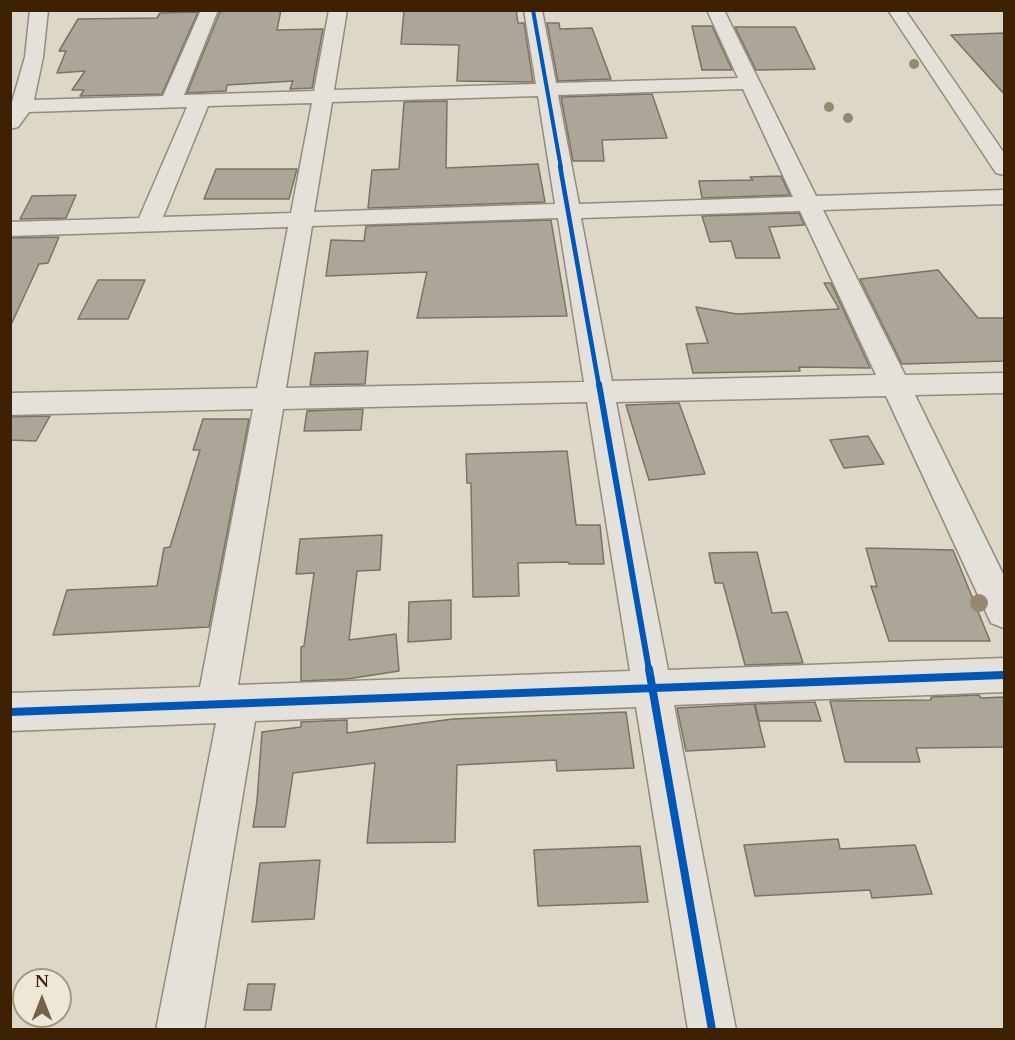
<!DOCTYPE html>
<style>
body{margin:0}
#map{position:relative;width:1015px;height:1040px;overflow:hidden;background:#dcd7c7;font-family:Cardo,serif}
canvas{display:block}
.frame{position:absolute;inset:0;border:12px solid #3c2102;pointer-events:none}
.north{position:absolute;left:12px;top:968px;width:60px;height:60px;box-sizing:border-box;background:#ede8d5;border:2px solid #a69881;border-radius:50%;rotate:0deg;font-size:16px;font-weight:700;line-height:24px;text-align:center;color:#3c2102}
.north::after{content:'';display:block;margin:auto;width:21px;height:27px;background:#746147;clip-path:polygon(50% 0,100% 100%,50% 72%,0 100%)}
</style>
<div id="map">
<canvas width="1015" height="1040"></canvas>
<div class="frame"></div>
<div class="north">N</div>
</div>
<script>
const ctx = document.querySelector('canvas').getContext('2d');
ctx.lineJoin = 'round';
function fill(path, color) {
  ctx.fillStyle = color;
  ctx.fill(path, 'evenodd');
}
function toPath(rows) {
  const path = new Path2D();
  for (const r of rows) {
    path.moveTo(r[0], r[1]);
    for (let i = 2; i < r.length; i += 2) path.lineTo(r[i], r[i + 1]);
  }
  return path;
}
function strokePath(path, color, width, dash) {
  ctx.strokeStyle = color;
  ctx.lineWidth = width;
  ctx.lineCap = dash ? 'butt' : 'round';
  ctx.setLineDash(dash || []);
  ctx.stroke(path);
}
const building = toPath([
 [231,10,281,10,277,30,323,29,312,88,290,89,293,81,227,85,226,91,187,93,220,12,231,10],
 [404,10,516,10,518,23,524,23,533,82,457,81,459,45,401,44,404,10],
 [198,12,162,94,80,96,84,90,72,90,85,71,57,73,66,51,59,51,78,19,157,18,160,13,198,12],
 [547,23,559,23,560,29,592,28,611,79,558,81,547,23],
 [692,26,712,26,732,70,702,70,692,26],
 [735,27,795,27,815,69,756,70,735,27],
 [1005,33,1005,95,951,35,1005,33],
 [652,94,667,138,602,140,604,161,573,161,561,97,652,94],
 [447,101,446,168,538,164,545,202,368,208,372,170,399,169,404,102,447,101],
 [216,169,297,169,289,199,204,199,216,169],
 [781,176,790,195,702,198,699,181,753,180,750,177,781,176],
 [76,195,66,218,20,219,32,196,76,195],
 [799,213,804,225,769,227,780,258,736,258,731,241,710,242,702,216,799,213],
 [551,220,567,316,417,318,427,272,326,276,331,240,364,241,366,226,551,220],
 [59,237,48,263,39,264,10,327,10,238,59,237],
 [938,270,978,318,1005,318,1005,361,902,364,860,279,938,270],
 [98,280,145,280,128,319,78,319,98,280],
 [824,283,831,283,870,368,799,367,800,371,693,373,686,344,708,343,696,307,737,314,839,309,824,283],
 [368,351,365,384,310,385,315,353,368,351],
 [679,403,705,474,649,480,626,405,679,403],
 [363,409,361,430,304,431,307,411,363,409],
 [50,416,36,441,10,440,10,417,50,416],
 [203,419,249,419,209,627,53,635,67,590,157,586,164,548,170,547,200,450,193,450,203,419],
 [868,436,884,464,844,468,830,440,868,436],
 [567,451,576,525,600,525,604,564,569,564,568,562,518,563,519,596,473,597,471,483,467,483,466,454,567,451],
 [382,535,380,570,357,571,349,640,396,634,399,671,347,679,301,681,301,647,304,646,314,573,296,574,300,539,382,535],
 [866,548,953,550,990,641,889,641,871,586,877,587,866,548],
 [757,552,772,613,787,612,803,663,745,665,723,583,715,583,709,553,757,552],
 [451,600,451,639,408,642,409,602,451,600],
 [979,695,981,698,1005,697,1005,747,916,748,920,762,845,762,830,701,931,700,931,697,979,695],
 [815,702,821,721,759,721,755,704,815,702],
 [754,704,765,747,686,751,677,708,754,704],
 [626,712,634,768,557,771,556,760,457,765,455,842,367,843,375,763,293,773,285,827,253,827,257,801,262,732,301,727,301,722,347,720,347,733,453,719,626,712],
 [838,839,840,849,915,845,932,894,872,898,870,890,755,896,744,845,838,839],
 [640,846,648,902,538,906,534,850,640,846],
 [320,860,314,919,252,922,260,863,320,860],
 [248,984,275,984,271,1010,244,1010,248,984]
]);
fill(building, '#aca699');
strokePath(building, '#7a7265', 1.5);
const minor = toPath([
 [30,10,48,10,43,57,34,100,163,96,201,10,218,10,184,95,314,91,329,10,347,10,334,90,536,84,524,10,542,10,556,83,738,78,707,10,724,10,816,196,1004,190,1004,204,823,210,905,375,1004,373,1004,393,915,395,1004,576,1004,628,991,623,886,396,616,402,668,670,1004,658,1004,692,674,705,736,1030,688,1030,636,707,255,721,204,1030,156,1030,216,723,10,731,10,693,200,687,253,409,10,415,10,393,257,388,288,227,10,236,10,222,139,218,187,107,29,112,18,127,10,129,10,109,25,57,30,10],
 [743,89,793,197,579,204,558,95,743,89],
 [538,96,555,204,314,212,332,102,538,96],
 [312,103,291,213,163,217,208,106,312,103],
 [800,211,876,375,612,381,581,218,800,211],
 [558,218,584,382,286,388,312,226,558,218],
 [587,402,630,671,238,685,283,409,587,402],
 [888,10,905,10,1004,153,1004,175,996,173,888,10]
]);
strokePath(minor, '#928b7e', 3);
fill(minor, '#e4e1da');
strokePath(toPath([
 [533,10,561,168]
]), '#0057b8', 4);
strokePath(toPath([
 [560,166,599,386]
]), '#0057b8', 4.5);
strokePath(toPath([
 [599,384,649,670]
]), '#0057b8', 6);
strokePath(toPath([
 [649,669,712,1030],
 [10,712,1004,675]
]), '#0057b8', 8);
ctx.fillStyle = '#978870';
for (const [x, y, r] of [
 [914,64,5],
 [829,107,5],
 [848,118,5],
 [979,603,9]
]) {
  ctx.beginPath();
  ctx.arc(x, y, r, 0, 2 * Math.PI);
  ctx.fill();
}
</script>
